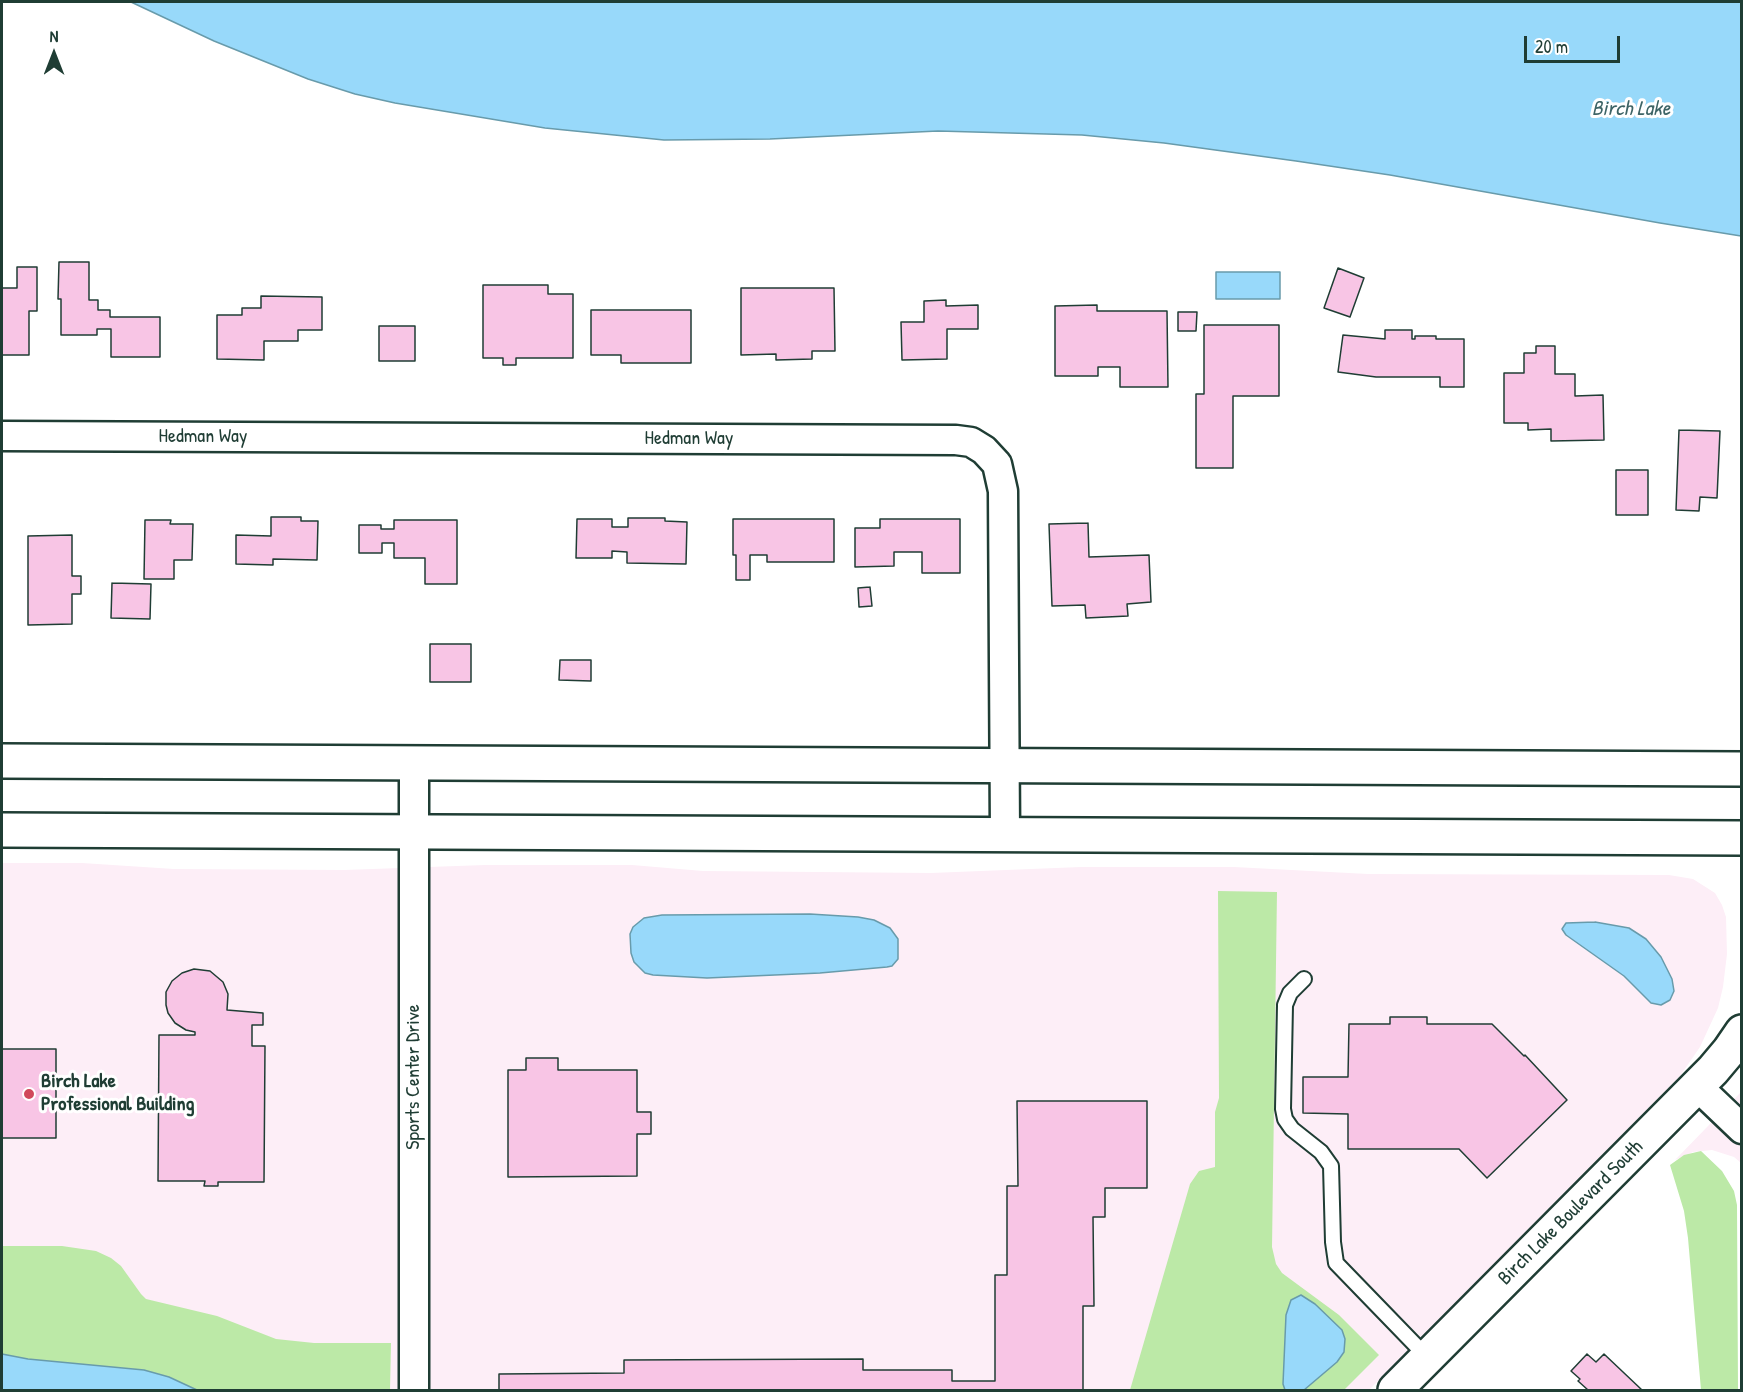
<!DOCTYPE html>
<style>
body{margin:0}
#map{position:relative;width:1743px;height:1392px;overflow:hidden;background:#fff;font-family:"Patrick Hand",sans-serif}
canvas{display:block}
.frame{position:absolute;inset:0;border:3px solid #1f3d34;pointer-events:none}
.north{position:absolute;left:24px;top:24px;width:60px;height:60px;-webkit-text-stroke:4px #fff;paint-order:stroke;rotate:0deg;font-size:16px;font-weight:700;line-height:24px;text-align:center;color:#1f3d34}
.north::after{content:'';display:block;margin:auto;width:21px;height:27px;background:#1f3d34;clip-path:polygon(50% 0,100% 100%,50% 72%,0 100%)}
.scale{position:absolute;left:1524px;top:36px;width:96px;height:27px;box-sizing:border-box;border:3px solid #1f3d34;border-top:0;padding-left:8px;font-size:18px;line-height:21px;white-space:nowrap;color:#1f3d34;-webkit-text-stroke:4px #fff;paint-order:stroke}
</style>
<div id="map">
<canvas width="1743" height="1392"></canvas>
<div class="frame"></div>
<div class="north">N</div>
<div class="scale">20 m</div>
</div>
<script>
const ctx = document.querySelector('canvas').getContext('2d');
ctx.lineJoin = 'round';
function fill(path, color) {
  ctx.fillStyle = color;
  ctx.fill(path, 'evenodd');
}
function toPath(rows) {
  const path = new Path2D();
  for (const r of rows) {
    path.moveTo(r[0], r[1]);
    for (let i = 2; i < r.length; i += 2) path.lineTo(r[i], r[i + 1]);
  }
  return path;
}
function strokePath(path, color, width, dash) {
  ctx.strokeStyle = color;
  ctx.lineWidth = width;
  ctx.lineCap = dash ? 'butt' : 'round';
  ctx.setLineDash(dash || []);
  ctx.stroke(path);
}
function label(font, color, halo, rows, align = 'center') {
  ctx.font = font + ' "Patrick Hand",sans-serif';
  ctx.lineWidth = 6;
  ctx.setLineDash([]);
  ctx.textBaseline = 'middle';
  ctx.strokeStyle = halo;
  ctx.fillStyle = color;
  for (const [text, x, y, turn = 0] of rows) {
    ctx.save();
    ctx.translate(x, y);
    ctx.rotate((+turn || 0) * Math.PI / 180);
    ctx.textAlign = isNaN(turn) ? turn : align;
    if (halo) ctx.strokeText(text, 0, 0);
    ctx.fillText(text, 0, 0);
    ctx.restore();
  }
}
fill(toPath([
 [2,863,82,863,174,869,344,870,485,865,632,865,703,871,931,873,1081,867,1234,867,1368,874,1669,875,1693,879,1715,893,1722,905,1726,917,1727,954,1723,987,1718,1008,1700,1047,1680,1076,1369,1390,2,1390],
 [1741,1092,1741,1163,1734,1157,1712,1150,1693,1152,1675,1160]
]), '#fdeef7');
fill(toPath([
 [1218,891,1277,892,1272,1247,1276,1264,1282,1273,1339,1315,1379,1355,1344,1390,1130,1390,1190,1184,1199,1171,1215,1167,1215,1112,1219,1098],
 [1701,1151,1722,1171,1734,1191,1737,1205,1738,1390,1701,1390,1688,1238,1684,1211,1670,1165,1684,1155],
 [2,1246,62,1246,96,1251,111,1258,121,1266,141,1294,146,1299,217,1316,276,1339,314,1343,391,1343,390,1390,197,1390,169,1377,144,1370,28,1359,2,1354]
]), '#bce9a7');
const water = toPath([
 [131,2,1741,2,1741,236,1660,223,1390,175,1296,161,1164,143,1082,135,938,131,770,139,664,140,545,128,395,103,355,94,308,79,214,41,131,2],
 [1216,272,1280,272,1280,299,1216,299,1216,272],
 [662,915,810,914,858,917,874,920,890,928,898,939,898,959,892,966,887,967,820,973,707,978,653,975,645,973,634,962,631,953,630,934,633,927,644,918,662,915],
 [1595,922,1629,928,1646,939,1661,957,1672,979,1674,991,1670,1000,1661,1005,1651,1003,1624,976,1566,935,1562,929,1566,923,1595,922],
 [1301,1295,1315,1304,1342,1330,1345,1339,1344,1352,1337,1362,1304,1390,1285,1390,1283,1384,1286,1315,1291,1300,1301,1295],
 [2,1354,28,1359,144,1370,169,1377,197,1390,2,1390,2,1354]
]);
fill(water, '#98d9fa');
strokePath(water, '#689bab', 1.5);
const building = toPath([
 [59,262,89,262,89,300,98,300,98,310,110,310,110,317,160,317,160,357,111,357,111,329,97,329,97,335,61,335,61,299,58,299,59,262],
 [17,267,37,267,37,311,29,311,29,355,2,355,2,288,17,288,17,267],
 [1338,268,1364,278,1350,317,1324,308,1338,268],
 [483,285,548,285,548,294,573,294,573,358,516,358,516,365,503,365,503,358,483,358,483,285],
 [741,288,834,288,835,351,812,351,812,359,776,360,776,354,741,355,741,288],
 [261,296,322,297,322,330,298,330,298,341,264,341,264,360,217,359,217,315,242,315,242,308,261,308,261,296],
 [946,300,946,306,978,305,978,329,947,329,947,359,902,360,901,322,924,322,924,301,946,300],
 [1097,305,1097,311,1167,311,1168,387,1120,387,1120,367,1098,367,1098,376,1055,376,1055,306,1097,305],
 [591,310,691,310,691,363,621,363,621,355,591,355,591,310],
 [1178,312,1197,312,1196,331,1178,331,1178,312],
 [1204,325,1279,325,1279,396,1233,396,1233,468,1196,468,1196,394,1204,394,1204,325],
 [379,326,415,326,415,361,379,361,379,326],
 [1385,330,1412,330,1412,339,1415,339,1415,336,1436,336,1436,339,1464,339,1464,387,1440,387,1440,377,1376,377,1338,372,1343,335,1385,339,1385,330],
 [1536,346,1555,346,1555,374,1575,374,1575,396,1603,395,1604,440,1551,441,1551,429,1528,430,1528,423,1504,423,1504,373,1524,373,1524,353,1536,353,1536,346],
 [1679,430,1720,431,1717,498,1700,497,1699,511,1676,510,1679,430],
 [1616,470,1648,470,1648,515,1616,515,1616,470],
 [271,517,301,517,301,521,318,521,317,560,273,559,273,565,236,564,236,535,271,536,271,517],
 [628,518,665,518,665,521,687,522,686,564,627,563,627,552,612,551,612,558,576,558,577,519,612,519,612,527,628,527,628,518],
 [733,519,834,519,834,562,767,562,767,555,750,555,750,580,736,580,736,555,733,555,733,519],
 [880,519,960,519,960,573,922,573,922,552,894,552,894,566,855,567,855,528,880,528,880,519],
 [145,520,171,520,170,524,193,524,192,560,174,560,174,579,144,579,145,520],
 [394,520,457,520,457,584,425,584,425,558,394,558,394,543,382,543,382,553,359,553,359,525,381,525,381,529,394,529,394,520],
 [1088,523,1089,557,1149,555,1151,602,1127,604,1128,616,1086,618,1085,605,1052,606,1049,524,1088,523],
 [72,535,72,576,81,576,81,594,72,594,72,624,28,625,28,536,72,535],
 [112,583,151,584,150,619,111,618,112,583],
 [870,587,872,606,859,607,858,588,870,587],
 [430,644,471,644,471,682,430,682,430,644],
 [560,660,591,660,591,681,559,680,560,660],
 [194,969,210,971,223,982,228,994,227,1010,263,1013,263,1025,252,1025,252,1046,265,1046,264,1182,218,1182,218,1186,204,1186,205,1181,158,1181,159,1035,195,1035,195,1032,186,1030,175,1023,168,1013,166,1005,166,992,172,981,182,973,194,969],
 [1390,1017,1427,1017,1427,1024,1492,1024,1524,1056,1525,1055,1567,1100,1487,1178,1459,1149,1348,1149,1348,1114,1303,1113,1303,1077,1348,1077,1349,1024,1390,1024,1390,1017],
 [2,1049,56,1049,56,1138,2,1138,2,1049],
 [526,1058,558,1058,558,1070,637,1070,637,1112,651,1112,651,1134,637,1134,637,1176,508,1177,508,1070,526,1070,526,1058],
 [1017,1101,1147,1101,1147,1188,1105,1188,1105,1217,1093,1217,1094,1306,1083,1306,1083,1390,499,1390,499,1374,624,1373,624,1360,863,1359,863,1370,952,1370,952,1381,995,1381,995,1275,1007,1275,1007,1186,1018,1186,1017,1101],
 [1587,1354,1596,1362,1604,1354,1642,1390,1588,1390,1578,1381,1580,1379,1571,1371,1587,1354]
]);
fill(building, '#f8c5e5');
strokePath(building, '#1f3d34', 1.5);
const lane = toPath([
 [1304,979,1290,993,1285,1005,1283,1109,1285,1119,1292,1129,1321,1152,1331,1166,1333,1242,1336,1263,1428,1358]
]);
const street = toPath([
 [2,436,956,440,971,442,984,450,997,464,1003,491,1005,834],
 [414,763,414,1390],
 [1697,1086,1742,1129]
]);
const secondary = toPath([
 [1395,1390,1713,1070,1729,1051,1742,1032]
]);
const primary = toPath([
 [2,761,1742,769],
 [2,830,1742,838]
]);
strokePath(lane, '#1f3d34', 18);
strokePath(street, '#1f3d34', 33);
strokePath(secondary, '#1f3d34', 38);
strokePath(primary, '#1f3d34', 38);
strokePath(lane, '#fff', 14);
strokePath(street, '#fff', 28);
strokePath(secondary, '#fff', 33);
strokePath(primary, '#fff', 33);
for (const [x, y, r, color] of [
 [29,1094,6,"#d1495b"]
]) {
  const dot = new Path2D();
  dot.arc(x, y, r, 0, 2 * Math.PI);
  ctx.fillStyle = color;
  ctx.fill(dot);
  strokePath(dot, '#fff', 2);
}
label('20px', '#1f3d34', '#fff', [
 ["Hedman Way",203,437],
 ["Hedman Way",689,439],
 ["Sports Center Drive",414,1077,-90],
 ["Birch Lake Boulevard South",1571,1213,-45]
]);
label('bold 20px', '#1f3d34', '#fff', [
 ["Birch Lake",41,1082],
 ["Professional Building",41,1105]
], 'left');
label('italic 21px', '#3d6466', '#fff', [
 ["Birch Lake",1631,109]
]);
</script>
